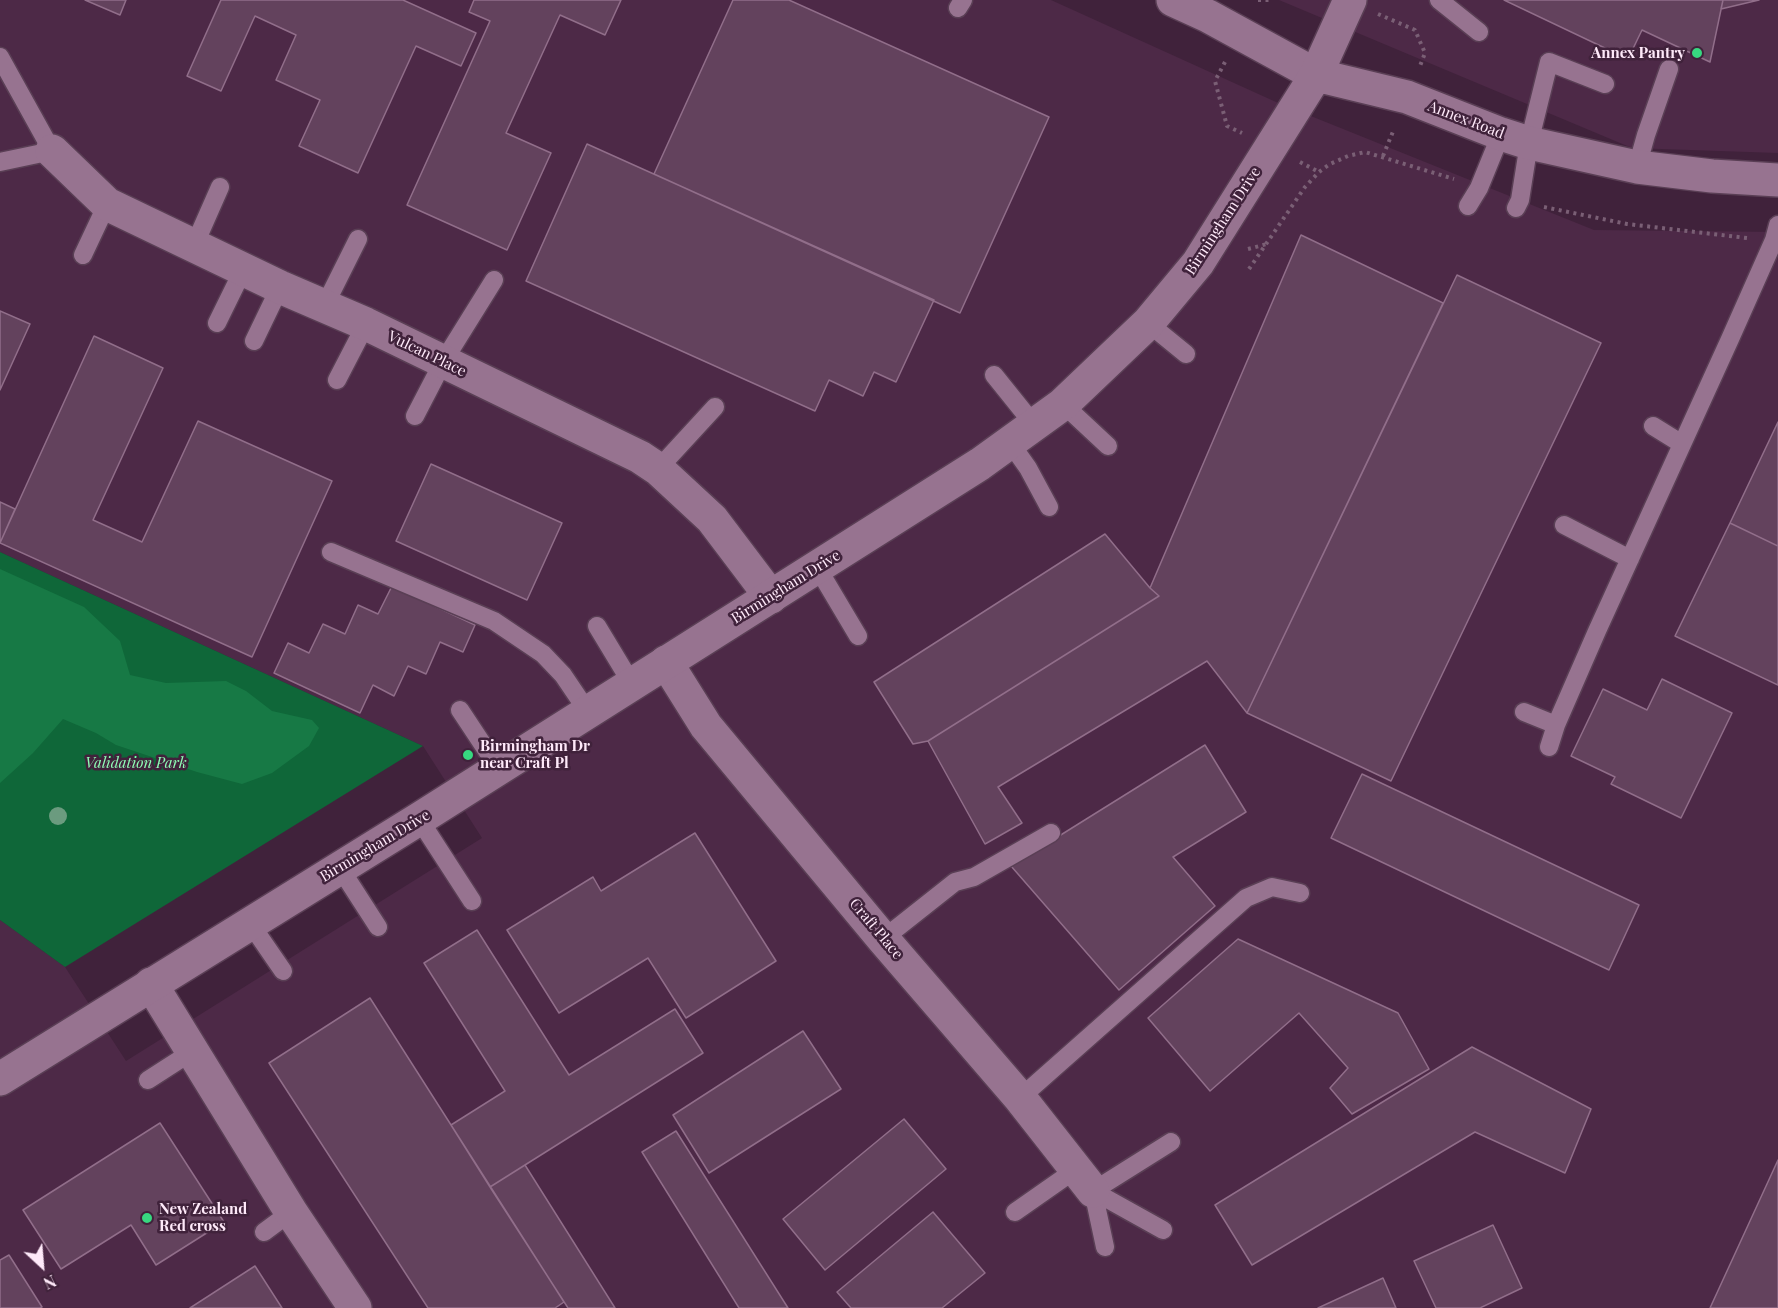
<!DOCTYPE html>
<style>
body{margin:0}
#map{position:relative;width:1778px;height:1308px;overflow:hidden;background:#40223b;font-family:"Playfair Display",serif}
canvas{display:block}
.north{position:absolute;left:12px;top:1236px;width:60px;height:60px;-webkit-text-stroke:4px #40223b;paint-order:stroke;rotate:154deg;font-size:16px;font-weight:700;line-height:24px;text-align:center;color:#fee9f9}
.north::after{content:'';display:block;margin:auto;width:21px;height:27px;background:#fee9f9;clip-path:polygon(50% 0,100% 100%,50% 72%,0 100%)}
</style>
<div id="map">
<canvas width="1778" height="1308"></canvas>
<div class="north">N</div>
</div>
<script>
const ctx = document.querySelector('canvas').getContext('2d');
ctx.lineJoin = 'round';
function fill(path, color) {
  ctx.fillStyle = color;
  ctx.fill(path, 'evenodd');
}
function toPath(rows) {
  const path = new Path2D();
  for (const r of rows) {
    path.moveTo(r[0], r[1]);
    for (let i = 2; i < r.length; i += 2) path.lineTo(r[i], r[i + 1]);
  }
  return path;
}
function strokePath(path, color, width, dash) {
  ctx.strokeStyle = color;
  ctx.lineWidth = width;
  ctx.lineCap = dash ? 'butt' : 'round';
  ctx.setLineDash(dash || []);
  ctx.stroke(path);
}
function label(font, color, halo, rows, align = 'center') {
  ctx.font = font + ' "Playfair Display",serif';
  ctx.lineWidth = 5;
  ctx.setLineDash([]);
  ctx.textBaseline = 'middle';
  ctx.strokeStyle = halo;
  ctx.fillStyle = color;
  for (const [text, x, y, turn = 0] of rows) {
    ctx.save();
    ctx.translate(x, y);
    ctx.rotate((+turn || 0) * Math.PI / 180);
    ctx.textAlign = isNaN(turn) ? turn : align;
    if (halo) ctx.strokeText(text, 0, 0);
    ctx.fillText(text, 0, 0);
    ctx.restore();
  }
}
fill(toPath([
 [0,0,1051,0,1276,102,1594,230,1778,232,1778,1308,0,1308,0,920,65,967,126,1061,482,838,423,746,0,552],
 [1279,0,1778,0,1778,153,1632,148]
]), '#4d2947');
fill(toPath([
 [0,552,423,746,65,967,0,920]
]), '#0f6739');
fill(toPath([
 [0,569,84,607,120,641,130,675,166,683,226,681,246,691,272,711,312,720,319,728,309,746,272,773,242,784,197,772,116,745,96,733,63,719,33,753,0,783]
]), '#177945');
const building = toPath([
 [85,0,126,0,120,15,85,0],
 [221,0,403,0,476,33,461,66,416,46,358,173,299,146,320,100,276,80,296,35,255,16,221,91,187,76,221,0],
 [474,0,621,0,605,35,560,15,506,133,551,153,507,250,407,205,490,21,469,12,474,0],
 [733,0,789,0,1049,117,960,313,654,174,733,0],
 [1504,0,1723,0,1710,62,1642,30,1628,59,1504,0],
 [1723,0,1759,0,1721,9,1723,0],
 [587,144,934,300,896,382,874,372,863,396,829,380,815,411,526,281,587,144],
 [1301,235,1443,303,1247,713,1207,661,998,787,1022,823,985,844,928,741,1159,596,1150,588,1301,235],
 [1457,275,1601,343,1391,781,1247,713,1457,275],
 [0,311,30,324,0,390,0,311],
 [94,336,163,368,93,520,142,542,198,421,332,481,252,657,0,543,94,336],
 [1778,422,1778,546,1730,523,1778,422],
 [431,464,562,523,527,600,396,541,431,464],
 [0,502,15,509,0,543,0,502],
 [1730,523,1778,546,1778,685,1675,636,1730,523],
 [1105,534,1150,588,1159,596,928,741,913,744,874,682,1105,534],
 [392,586,475,625,463,652,440,642,426,674,408,666,394,696,373,685,360,713,274,673,288,643,309,653,323,624,345,634,358,605,378,614,392,586],
 [1662,679,1732,713,1681,818,1611,784,1615,777,1571,756,1603,689,1647,710,1662,679],
 [1205,745,1246,812,1173,857,1215,906,1119,990,1011,866,1205,745],
 [1362,774,1639,905,1609,970,1331,838,1362,774],
 [695,833,776,961,686,1018,648,958,559,1013,507,930,593,877,601,891,695,833],
 [477,930,569,1075,675,1009,703,1053,490,1187,451,1125,505,1091,424,963,477,930],
 [1238,939,1398,1013,1429,1069,1352,1114,1330,1088,1348,1068,1299,1013,1210,1091,1148,1018,1238,939],
 [370,998,564,1302,555,1308,428,1308,269,1063,370,998],
 [803,1031,841,1089,709,1173,673,1115,803,1031],
 [1472,1047,1591,1109,1565,1173,1475,1132,1252,1265,1215,1205,1472,1047],
 [904,1119,946,1169,825,1270,783,1219,904,1119],
 [160,1123,224,1222,156,1265,131,1225,61,1269,23,1210,160,1123],
 [676,1131,788,1308,739,1308,642,1152,676,1131],
 [1778,1160,1778,1308,1710,1308,1778,1160],
 [525,1165,615,1308,568,1308,490,1187,525,1165],
 [933,1212,985,1273,942,1308,851,1308,837,1292,933,1212],
 [1493,1225,1522,1288,1480,1308,1436,1308,1414,1261,1493,1225],
 [9,1255,42,1307,40,1308,0,1308,0,1260,9,1255],
 [255,1266,282,1308,190,1308,255,1266],
 [1383,1278,1396,1308,1318,1308,1383,1278]
]);
fill(building, '#63425d');
strokePath(building, '#916e8a', 1.5);
const lane = toPath([
 [1439,0,1479,32],
 [958,8,963,0],
 [0,57,52,151,0,162],
 [1637,167,1646,135,1669,69],
 [1468,206,1479,188,1501,134],
 [1516,208,1520,200,1529,143,1549,62,1605,84],
 [194,246,220,187],
 [83,255,107,204],
 [325,305,358,239],
 [217,323,243,270],
 [1148,323,1186,354],
 [254,341,280,287],
 [994,375,1035,426],
 [337,380,366,324],
 [1063,404,1108,446],
 [415,416,443,362,494,280],
 [1653,426,1682,444],
 [1011,444,1028,468,1049,507],
 [658,469,715,407],
 [1564,525,1630,559],
 [331,552,494,621,543,654,563,675,588,712],
 [817,567,858,636],
 [597,626,632,684],
 [460,710,499,769],
 [1524,712,1556,725],
 [1549,747,1556,725,1597,631,1730,339,1774,240,1778,225],
 [419,819,472,901],
 [340,868,378,927],
 [250,923,283,971],
 [883,939,955,882,974,877,1051,833],
 [148,1080,193,1051],
 [1020,1098,1246,898,1272,887,1300,893],
 [1093,1191,1171,1142],
 [1093,1191,1163,1230],
 [1093,1191,1105,1247],
 [1015,1212,1075,1170],
 [264,1232,291,1212]
]);
const street = toPath([
 [1173,0,1208,16,1316,75],
 [52,151,107,204,280,287,366,324,640,457,658,469,712,519,771,597],
 [666,662,706,726,883,939,1020,1098,1093,1191],
 [151,984,291,1212,355,1308]
]);
const secondary = toPath([
 [1316,75,1407,97,1501,134,1529,143,1637,167,1712,176,1778,180],
 [0,1079,419,819,980,464,1063,404,1148,323,1198,263,1316,75,1350,0]
]);
strokePath(lane, '#5a3f55', 21);
strokePath(street, '#5a3f55', 36);
strokePath(secondary, '#5a3f55', 36);
strokePath(toPath([
 [1258,0,1269,0],
 [1378,14,1415,30,1425,53,1420,66],
 [1225,62,1215,81,1227,126,1242,133],
 [1383,156,1394,129],
 [1300,162,1319,172],
 [1544,207,1627,224,1747,238],
 [1248,249,1267,244],
 [1249,269,1305,187,1319,172,1330,164,1348,156,1365,152,1454,179]
]), '#7a5f75', 4, [3, 4.5]);
strokePath(lane, '#977390', 18);
strokePath(street, '#977390', 33);
strokePath(secondary, '#977390', 33);
ctx.fillStyle = '#6b9b7f';
for (const [x, y] of [
 [58,816]
]) {
  ctx.beginPath();
  ctx.arc(x, y, 9, 0, 2 * Math.PI);
  ctx.fill();
}
for (const [x, y, r, color] of [
 [1697,53,6,"#37d880"],
 [468,755,6,"#37d880"],
 [147,1218,6,"#37d880"]
]) {
  const dot = new Path2D();
  dot.arc(x, y, r, 0, 2 * Math.PI);
  ctx.fillStyle = color;
  ctx.fill(dot);
  strokePath(dot, '#40223b', 2);
}
label('bold 15px', '#fee9f9', '#40223b', [
 ["Annex Pantry",1685,53,"right"],
 ["Birmingham Dr",480,746],
 ["near Craft Pl",480,763],
 ["New Zealand",159,1209],
 ["Red cross",159,1226]
], 'left');
label('15px', '#fee9f9', '#40223b', [
 ["Annex Road",1466,120,21],
 ["Birmingham Drive",1223,221,-57],
 ["Vulcan Place",427,354,26],
 ["Birmingham Drive",786,587,-32],
 ["Birmingham Drive",375,846,-31],
 ["Craft Place",876,929,50]
]);
label('italic 15px', '#8ffeb6', '#40223b', [
 ["Validation Park",136,763]
]);
</script>
